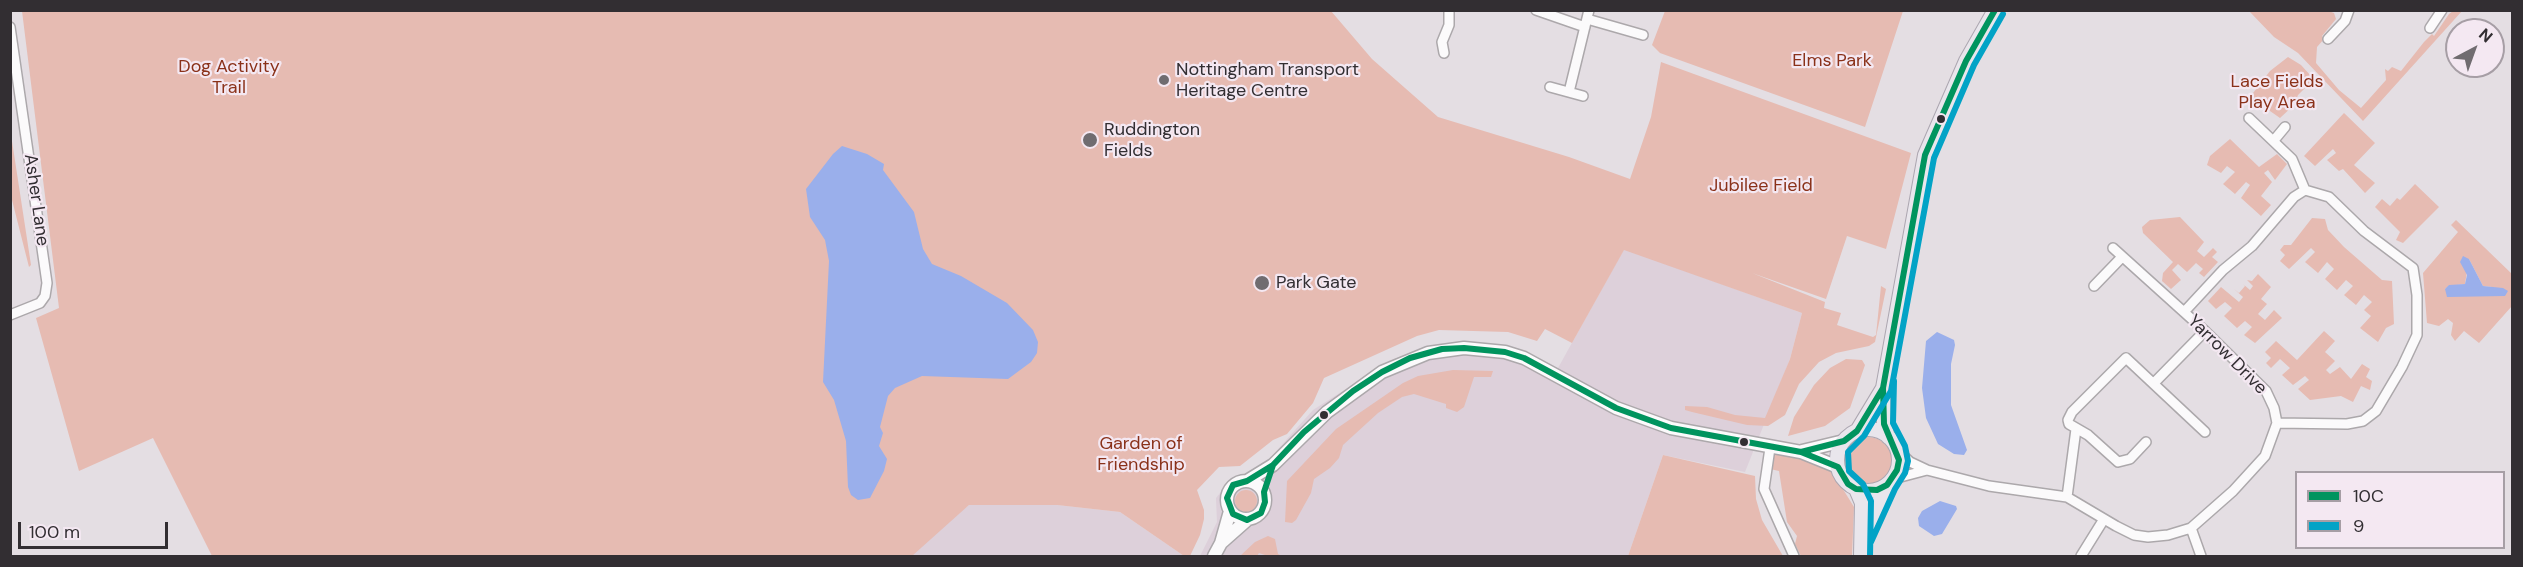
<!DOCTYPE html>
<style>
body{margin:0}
#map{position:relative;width:2523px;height:567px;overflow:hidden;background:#e4dee3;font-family:"DM Sans",sans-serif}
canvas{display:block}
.frame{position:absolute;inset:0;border:12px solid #322e32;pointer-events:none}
.legend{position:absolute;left:2295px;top:471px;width:210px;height:78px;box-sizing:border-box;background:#f4e8f2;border:2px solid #a69ea5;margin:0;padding:8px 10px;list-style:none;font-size:18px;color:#322e32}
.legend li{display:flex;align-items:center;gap:12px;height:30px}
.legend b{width:30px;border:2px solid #a69ea5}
.north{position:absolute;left:2445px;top:18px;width:60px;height:60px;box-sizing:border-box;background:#f4e8f2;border:2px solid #a69ea5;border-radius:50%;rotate:41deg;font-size:16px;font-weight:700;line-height:24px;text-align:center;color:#322e32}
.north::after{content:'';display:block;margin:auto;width:21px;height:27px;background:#706c70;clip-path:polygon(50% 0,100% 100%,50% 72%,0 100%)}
.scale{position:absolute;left:18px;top:522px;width:150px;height:27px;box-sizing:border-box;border:3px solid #322e32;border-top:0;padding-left:8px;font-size:18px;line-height:21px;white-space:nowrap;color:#322e32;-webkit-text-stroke:4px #f4e8f2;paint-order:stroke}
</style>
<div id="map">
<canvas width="2523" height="567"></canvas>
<div class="frame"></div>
<ul class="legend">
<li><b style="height:8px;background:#00945e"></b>10C</li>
<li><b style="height:8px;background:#02a3c6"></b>9</li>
</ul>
<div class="north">N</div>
<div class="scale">100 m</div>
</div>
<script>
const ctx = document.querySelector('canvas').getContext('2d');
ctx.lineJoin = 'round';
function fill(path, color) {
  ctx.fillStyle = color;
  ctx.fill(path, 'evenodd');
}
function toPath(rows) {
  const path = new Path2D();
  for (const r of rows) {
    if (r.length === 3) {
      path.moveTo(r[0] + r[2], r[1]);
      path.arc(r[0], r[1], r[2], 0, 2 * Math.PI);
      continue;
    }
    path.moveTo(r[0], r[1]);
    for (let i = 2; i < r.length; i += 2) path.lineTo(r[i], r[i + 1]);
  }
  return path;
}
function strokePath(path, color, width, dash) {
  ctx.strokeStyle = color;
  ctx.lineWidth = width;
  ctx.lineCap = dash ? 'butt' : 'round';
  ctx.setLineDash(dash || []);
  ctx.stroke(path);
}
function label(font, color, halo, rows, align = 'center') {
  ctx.font = font + ' "DM Sans",sans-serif';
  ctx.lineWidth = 4.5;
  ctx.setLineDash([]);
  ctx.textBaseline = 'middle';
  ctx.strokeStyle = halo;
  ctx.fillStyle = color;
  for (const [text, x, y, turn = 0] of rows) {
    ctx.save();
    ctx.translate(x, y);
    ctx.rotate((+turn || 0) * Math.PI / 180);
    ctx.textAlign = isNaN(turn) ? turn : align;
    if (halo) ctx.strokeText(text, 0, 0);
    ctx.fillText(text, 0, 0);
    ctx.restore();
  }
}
fill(toPath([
 [1624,249,1802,313,1790,359,1745,472,1663,455,1628,556,1200,556,1217,522,1216,498,1232,478,1261,468,1313,410,1391,360,1432,346,1475,342,1528,353,1558,368],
 [969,505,1057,505,1120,512,1184,556,902,556]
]), '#ddd0da');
fill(toPath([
 [2326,10,2334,13,2336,19,2322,36,2324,39,2317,47,2316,63,2339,90,2361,108,2386,80,2385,69,2388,71,2392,67,2401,71,2424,42,2432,34,2434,36,2449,14,2453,11,2462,11,2363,121,2298,53,2274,37,2249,11],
 [22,11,1331,11,1372,59,1438,117,1569,157,1630,179,1651,117,1661,62,1911,153,1886,249,1847,236,1826,299,1752,273,1825,302,1824,308,1841,313,1837,325,1873,337,1876,335,1881,286,1886,289,1875,342,1869,346,1836,353,1819,362,1799,384,1785,415,1768,426,1747,425,1692,412,1685,410,1685,406,1707,407,1735,415,1765,418,1790,359,1802,313,1624,250,1572,343,1545,329,1537,341,1508,332,1439,330,1417,336,1324,378,1313,403,1287,434,1273,440,1240,466,1219,467,1197,490,1204,510,1204,519,1200,535,1190,556,1184,556,1120,512,1057,505,969,505,912,556,212,556,153,438,79,471,36,318,59,308],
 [1665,11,1665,10,1903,11,1865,127,1660,53,1652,45],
 [2288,57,2301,65,2311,76,2310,83,2298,95,2294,105,2280,118,2250,97,2270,71],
 [2344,113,2375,143,2354,165,2375,183,2365,193,2343,169,2339,171,2327,160,2336,153,2333,149,2315,166,2304,156],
 [10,128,31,265,29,267,11,196],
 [2230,139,2259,167,2277,154,2287,164,2275,180,2268,170,2264,173,2272,182,2261,196,2271,205,2261,216,2241,198,2250,185,2246,182,2235,194,2223,184,2235,172,2227,166,2221,173,2207,165,2210,156],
 [2415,184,2439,207,2403,243,2396,240,2400,232,2375,207,2382,199,2390,206,2397,198,2400,200],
 [2180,217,2204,242,2197,251,2204,257,2213,248,2217,252,2212,257,2218,262,2204,277,2199,273,2203,269,2196,263,2187,272,2178,264,2172,270,2181,280,2171,289,2162,281,2163,273,2173,262,2143,233,2142,227,2150,220],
 [2312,218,2325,219,2328,230,2344,247,2382,280,2392,281,2394,324,2386,328,2378,342,2360,328,2371,316,2364,310,2372,302,2364,295,2356,305,2344,295,2353,286,2346,280,2337,290,2325,279,2334,269,2327,262,2318,273,2305,262,2315,252,2311,248,2289,269,2280,261,2285,255,2280,250,2284,245,2291,245],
 [2456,220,2512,274,2512,306,2479,343,2464,331,2455,341,2451,335,2453,323,2448,319,2439,326,2427,323,2423,273,2458,232,2451,225],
 [2469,259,2483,286,2492,287,2445,289,2449,286,2465,284],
 [2258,274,2271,287,2261,299,2267,304,2258,314,2265,320,2274,310,2282,318,2255,343,2244,335,2252,327,2245,321,2237,328,2224,316,2232,308,2225,302,2216,309,2208,301,2221,287,2239,302,2243,297,2234,289,2239,293,2245,286,2243,284,2250,290,2253,286,2247,280,2252,281],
 [2324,331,2335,341,2325,352,2335,361,2326,370,2330,374,2340,367,2351,379,2362,364,2370,369,2366,377,2372,381,2370,390,2361,386,2353,402,2341,396,2310,400,2298,389,2309,380,2305,376,2293,385,2282,375,2290,368,2280,359,2271,368,2266,363,2271,358,2265,352,2276,341,2297,360],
 [1846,359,1862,360,1865,365,1850,408,1825,426,1788,436,1794,417,1814,385,1830,368],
 [1453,370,1493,371,1491,377,1474,377,1464,407,1457,412,1446,408,1446,404,1414,394,1402,397,1378,413,1343,445,1339,458,1330,468,1314,479,1311,493,1296,520,1292,523,1285,522,1287,481,1336,429,1403,383,1418,376],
 [1868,461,24],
 [1773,453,1817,462,1833,473,1854,507,1852,556,1801,556,1795,544,1797,536,1787,522,1779,471,1770,469],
 [1663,455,1755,476,1756,499,1762,520,1783,556,1628,556],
 [1246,501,11],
 [1268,536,1275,539,1278,554,1282,556,1268,556,1259,553,1257,556,1240,556,1255,542]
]), '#e6bbb2');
fill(toPath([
 [842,146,867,154,884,164,883,170,914,212,923,249,932,264,961,276,1007,303,1033,330,1038,342,1037,353,1031,362,1008,379,922,376,895,388,888,396,880,427,883,433,879,446,887,459,884,471,870,498,858,500,851,495,848,487,846,441,834,400,823,382,829,261,825,240,810,217,806,189,833,154],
 [2463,256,2469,259,2483,286,2503,288,2508,291,2505,296,2447,297,2445,289,2449,285,2465,284,2467,275,2460,262],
 [1937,332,1954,340,1955,345,1951,364,1951,405,1967,450,1964,455,1954,454,1938,444,1926,418,1922,388,1926,341],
 [1940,501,1956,506,1957,509,1942,534,1934,536,1919,526,1918,518,1922,511]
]), '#9aafeb');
const street = toPath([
 [1536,10,1585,27],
 [1587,19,1643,35],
 [10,27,47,283,45,296,40,303,10,315],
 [2430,28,2442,10],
 [2328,39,2345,21,2349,10],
 [1444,53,1442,42,1449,25,1449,10],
 [1550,87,1583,96],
 [1569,92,1589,10],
 [2249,118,2292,159,2305,190],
 [2275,139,2285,127],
 [2094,286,2122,257],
 [2184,312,2223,270,2252,246,2294,197,2305,190,2329,197,2364,231,2413,268,2417,295,2417,335,2402,367,2376,411,2363,421,2347,424,2277,423],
 [2154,383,2205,331],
 [2146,442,2130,459,2118,462,2088,435,2069,424,2068,420,2072,412,2126,358,2205,432],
 [1770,448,1764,489,1794,556],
 [1897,450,1910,462,1927,470,1989,486,2067,497,2116,526,2134,535,2148,537,2168,535,2191,528,2233,491,2265,456,2277,423,2274,408,2266,391,2205,331,2113,248],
 [1893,479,1927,470],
 [2067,497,2076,429],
 [2191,528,2201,556],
 [2081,556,2104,519]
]);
const secondary = toPath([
 [1802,451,1844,441],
 [1246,500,19],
 [1247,481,1273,465,1327,412,1382,372,1428,353,1464,348,1505,352,1524,358,1616,408,1671,428,1801,452,1838,467],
 [1221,543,1247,520],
 [1214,556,1221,543,1230,511]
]);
const primary = toPath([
 [1868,460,31],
 [1857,431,1883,388],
 [1888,437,1884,424,1883,388,1925,155,1966,61,1995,10],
 [1856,489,1862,503,1861,556],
 [1864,534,1887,485]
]);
strokePath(street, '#aca8ab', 12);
strokePath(secondary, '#aca8ab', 15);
strokePath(primary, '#aca6b0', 16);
strokePath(street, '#fbfafb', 9);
strokePath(secondary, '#fbfafb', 12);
strokePath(primary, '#e9e6ec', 14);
strokePath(toPath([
 [1801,452,1844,441,1857,431,1883,388],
 [1273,465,1264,492,1265,502,1261,513,1247,520,1233,514,1227,498,1233,485,1247,481,1273,465],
 [1273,465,1304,432,1353,391,1382,372,1410,358,1442,349,1464,348,1505,352,1524,358,1616,408,1671,428,1801,452,1838,467,1848,484,1856,489,1877,490,1887,485,1897,470,1899,460,1884,424,1883,388,1925,155,1966,61,1995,10]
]), '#00945e', 6);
strokePath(toPath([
 [1871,542,1895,489,1905,473,1908,461,1905,446,1893,423,1894,381],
 [1870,556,1871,501,1863,484,1849,471,1848,452,1864,436,1891,391,1934,158,1974,65,2003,14]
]), '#02a3c6', 6);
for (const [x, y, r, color] of [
 [1164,80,6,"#706c70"],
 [1941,119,5,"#322e32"],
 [1090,140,8,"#706c70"],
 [1262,283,8,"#706c70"],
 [1324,415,5,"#322e32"],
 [1744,442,5,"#322e32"]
]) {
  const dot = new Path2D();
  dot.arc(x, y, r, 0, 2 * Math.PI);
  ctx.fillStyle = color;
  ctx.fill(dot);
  strokePath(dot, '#f4e8f2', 2);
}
label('18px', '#8a3119', '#f4e8f2', [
 ["Elms Park",1832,61],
 ["Dog Activity",229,67],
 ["Trail",229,88],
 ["Lace Fields",2277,82],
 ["Play Area",2277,103],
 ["Jubilee Field",1761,186],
 ["Garden of",1141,444],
 ["Friendship",1141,465]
]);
label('18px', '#322e32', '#f4e8f2', [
 ["Nottingham Transport",1176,70],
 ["Heritage Centre",1176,91],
 ["Ruddington",1104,130],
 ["Fields",1104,151],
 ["Park Gate",1276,283]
], 'left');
label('18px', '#322e32', '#f4e8f2', [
 ["Asher Lane",36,200,82],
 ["Yarrow Drive",2227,355,45]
]);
</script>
